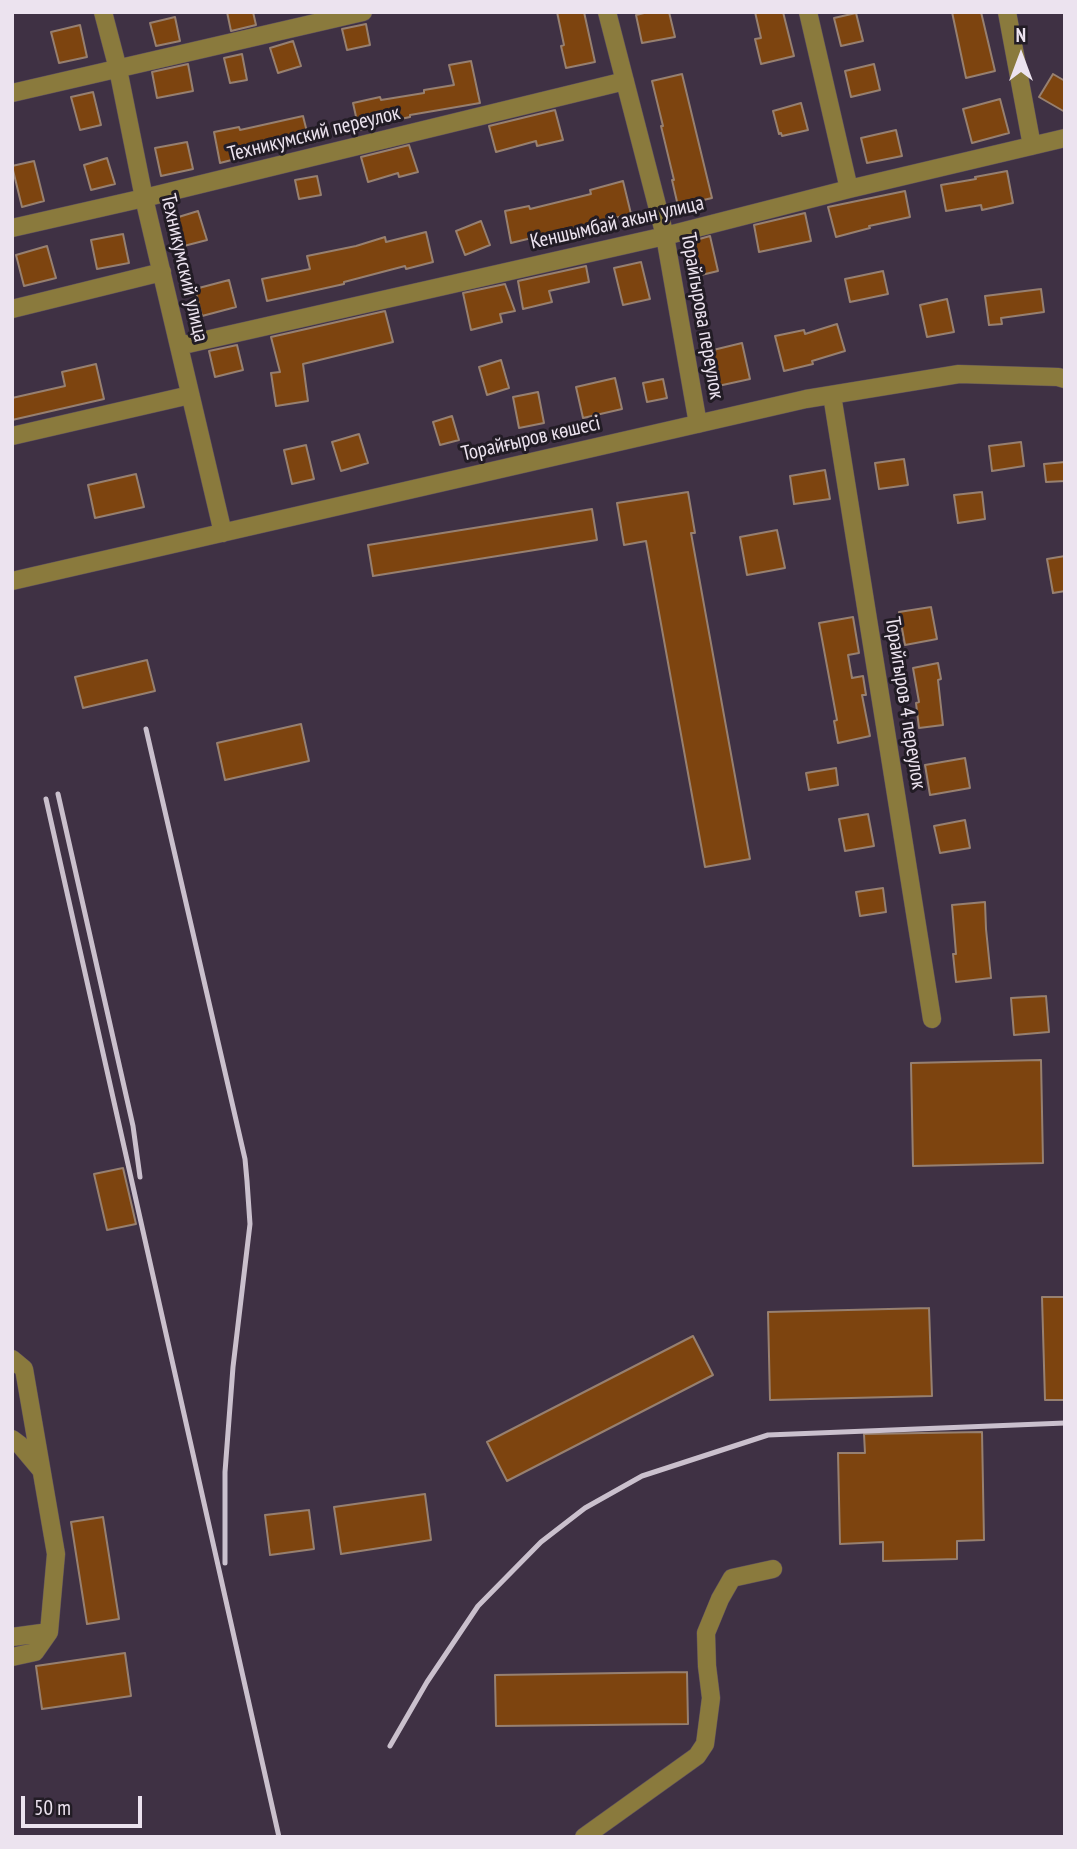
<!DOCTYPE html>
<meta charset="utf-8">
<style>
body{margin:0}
#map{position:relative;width:1077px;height:1849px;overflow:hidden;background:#3f3144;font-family:"PT Sans Narrow",sans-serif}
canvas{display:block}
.frame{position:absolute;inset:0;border:14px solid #ece3ef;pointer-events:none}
.north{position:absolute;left:986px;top:21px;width:70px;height:70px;-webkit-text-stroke:5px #221c25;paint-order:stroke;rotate:0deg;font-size:19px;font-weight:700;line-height:28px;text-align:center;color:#ece3ef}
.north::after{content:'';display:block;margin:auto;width:24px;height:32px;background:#ece3ef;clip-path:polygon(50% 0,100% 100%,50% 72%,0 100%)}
.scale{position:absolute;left:21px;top:1796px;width:121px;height:32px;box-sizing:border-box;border:4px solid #ece3ef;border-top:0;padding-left:9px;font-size:21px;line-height:24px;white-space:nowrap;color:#ece3ef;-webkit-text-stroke:5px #221c25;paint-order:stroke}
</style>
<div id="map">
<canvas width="1077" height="1849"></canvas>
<div class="frame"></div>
<div class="north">N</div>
<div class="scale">50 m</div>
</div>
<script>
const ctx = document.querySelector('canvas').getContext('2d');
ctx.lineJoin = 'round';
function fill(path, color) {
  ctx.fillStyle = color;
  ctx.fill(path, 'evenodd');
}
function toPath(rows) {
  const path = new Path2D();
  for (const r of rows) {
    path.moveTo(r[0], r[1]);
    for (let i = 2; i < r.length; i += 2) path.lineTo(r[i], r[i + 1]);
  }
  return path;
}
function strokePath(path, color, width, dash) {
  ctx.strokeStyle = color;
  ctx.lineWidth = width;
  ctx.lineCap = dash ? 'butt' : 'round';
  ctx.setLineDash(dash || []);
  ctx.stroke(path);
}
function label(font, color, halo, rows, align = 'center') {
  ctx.font = font + ' "PT Sans Narrow",sans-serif';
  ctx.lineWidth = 6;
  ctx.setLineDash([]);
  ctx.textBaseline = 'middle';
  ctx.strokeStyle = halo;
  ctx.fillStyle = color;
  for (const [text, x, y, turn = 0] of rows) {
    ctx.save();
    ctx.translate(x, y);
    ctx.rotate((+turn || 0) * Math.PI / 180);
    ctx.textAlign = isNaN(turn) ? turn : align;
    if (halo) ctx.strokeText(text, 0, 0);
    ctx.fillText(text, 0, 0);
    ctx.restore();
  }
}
const building = toPath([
 [227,12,253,12,256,25,231,31,227,12],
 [557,12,584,12,595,62,566,68,561,46,564,45,557,12],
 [648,12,669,12,675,37,642,43,636,15,648,12],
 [755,12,783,12,794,56,761,64,755,39,761,38,755,12],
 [952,12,981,12,995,71,966,78,952,12],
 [856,13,863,41,841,46,834,18,856,13],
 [175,17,180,41,156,46,150,23,175,17],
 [366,24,370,45,347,50,342,29,366,24],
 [80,25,87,57,59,63,51,32,80,25],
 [293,41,301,66,278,73,270,48,293,41],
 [242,54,247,80,230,83,224,58,242,54],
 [471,61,480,103,410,115,410,117,386,122,386,123,359,130,353,103,380,97,381,100,424,93,424,90,454,85,449,65,471,61],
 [188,64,193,91,157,98,152,72,188,64],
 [874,64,880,90,851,97,845,71,874,64],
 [682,74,712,198,678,206,672,180,674,180,661,126,663,126,652,81,682,74],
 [1053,74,1065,81,1065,112,1039,97,1053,74],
 [93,92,101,125,80,130,71,97,93,92],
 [1000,99,1009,133,972,143,963,109,1000,99],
 [801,103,808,130,782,136,781,133,779,134,773,111,801,103],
 [555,110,563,140,537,146,536,141,496,152,489,126,555,110],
 [303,116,309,140,220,163,214,132,239,127,240,130,303,116],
 [896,130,902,156,867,163,861,138,896,130],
 [187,142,193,169,161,176,155,148,187,142],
 [409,145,418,172,399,177,398,173,368,182,361,157,409,145],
 [107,158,115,184,91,190,84,165,107,158],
 [34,161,44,201,22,207,12,166,34,161],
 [1007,171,1013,203,982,210,981,205,946,211,941,185,976,179,975,177,1007,171],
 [317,176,321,195,299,199,295,180,317,176],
 [623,181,631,214,511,243,505,211,529,206,530,209,591,194,590,190,623,181],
 [905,191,910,217,869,226,870,228,836,237,828,207,905,191],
 [198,211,207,240,180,247,172,219,198,211],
 [805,213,811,241,759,252,754,225,805,213],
 [481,221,490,245,465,255,456,231,481,221],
 [426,232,433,262,406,269,405,266,344,282,344,284,267,301,262,279,310,269,307,256,356,246,385,237,386,242,426,232],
 [123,234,129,263,97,269,91,240,123,234],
 [710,236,718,271,693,277,685,243,710,236],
 [47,246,56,278,24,286,16,255,47,246],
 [641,262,650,299,623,305,614,268,641,262],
 [586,266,589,282,549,291,552,302,523,309,518,281,586,266],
 [883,271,888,294,850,302,845,279,883,271],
 [229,280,236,307,202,316,195,289,229,280],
 [505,284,515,311,500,314,502,322,471,330,463,293,505,284],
 [1041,289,1044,312,1001,318,1002,324,989,325,985,296,1041,289],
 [947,299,954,332,927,337,920,305,947,299],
 [385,311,393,342,303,364,308,401,276,406,271,373,280,372,271,337,385,311],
 [837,324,845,351,812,361,813,364,784,371,775,336,804,330,805,334,837,324],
 [742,343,750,379,718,386,709,351,742,343],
 [237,345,243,370,215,377,209,351,237,345],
 [501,360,509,388,487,395,479,367,501,360],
 [96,364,104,399,12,420,12,398,65,386,62,372,96,364],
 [615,378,622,409,583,418,576,387,615,378],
 [663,379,667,398,647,402,643,383,663,379],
 [538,392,544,423,519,428,513,397,538,392],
 [452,416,459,440,440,445,433,422,452,416],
 [359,434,368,463,341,471,332,442,359,434],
 [1021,442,1024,466,992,471,989,446,1021,442],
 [306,445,314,479,292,484,284,450,306,445],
 [904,459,908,485,879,489,875,463,904,459],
 [1065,462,1065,481,1046,482,1044,464,1065,462],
 [825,470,830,499,794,504,790,476,825,470],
 [136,474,144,507,95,518,88,485,136,474],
 [688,492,695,533,691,533,750,859,705,867,646,541,624,545,617,503,688,492],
 [982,492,985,519,958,523,954,495,982,492],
 [592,509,597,540,373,576,368,545,592,509],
 [777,530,785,568,747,575,740,537,777,530],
 [1065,556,1065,591,1053,593,1047,559,1065,556],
 [931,607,937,639,905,645,899,612,931,607],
 [853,617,859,653,848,655,852,678,863,676,866,695,862,695,870,736,838,743,834,721,837,720,819,623,853,617],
 [147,660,155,691,83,708,75,677,147,660],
 [938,663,941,679,938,680,943,725,919,728,916,703,919,702,913,668,938,663],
 [301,724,309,761,225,780,217,743,301,724],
 [965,758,970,788,930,795,925,765,965,758],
 [836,768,838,785,809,790,806,773,836,768],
 [868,814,874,846,845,851,839,819,868,814],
 [965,820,970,848,940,853,934,826,965,820],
 [883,888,886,912,860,916,856,892,883,888],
 [985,902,986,929,991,978,956,982,953,954,956,954,952,905,985,902],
 [1046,996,1049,1032,1014,1035,1011,998,1046,996],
 [1041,1060,1043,1163,913,1166,911,1063,1041,1060],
 [123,1168,136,1224,107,1230,94,1174,123,1168],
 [1042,1297,1065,1297,1065,1400,1045,1400,1042,1297],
 [929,1308,932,1396,770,1400,768,1312,929,1308],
 [693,1336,713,1375,507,1481,487,1442,693,1336],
 [982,1432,984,1540,957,1541,957,1559,883,1561,883,1542,840,1544,838,1453,865,1453,864,1434,982,1432],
 [425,1494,431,1540,341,1554,334,1507,425,1494],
 [309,1510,314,1549,270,1555,265,1515,309,1510],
 [103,1517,119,1619,87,1624,71,1522,103,1517],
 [125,1653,131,1696,42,1709,36,1666,125,1653],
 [687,1672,688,1724,496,1726,495,1675,687,1672]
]);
fill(building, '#7d440f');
strokePath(building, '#978070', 2);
const minor = toPath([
 [103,12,118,69,144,198,223,533],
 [607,12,665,236,698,424],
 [808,12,849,189],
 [1007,12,1032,146],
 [12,93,363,12],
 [12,228,144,198,625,81],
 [12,309,162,272],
 [179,346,665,236,849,189,1065,138],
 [832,395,932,1019],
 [12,436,190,395],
 [12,581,806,399,959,374,1058,377,1065,379],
 [12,1359,24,1369,56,1554,49,1632,35,1652,12,1657],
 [12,1439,20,1445,41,1470],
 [12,1637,49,1632],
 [584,1837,697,1756,705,1744,711,1698,707,1666,706,1633,720,1599,732,1578,773,1569]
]);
strokePath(minor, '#5b4d5f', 19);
strokePath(minor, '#8a7a3d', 18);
strokePath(toPath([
 [146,729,245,1159,247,1181,250,1224,233,1367,225,1472,225,1563],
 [58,794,133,1126,140,1177],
 [46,799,279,1837],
 [390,1746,427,1682,478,1606,541,1542,585,1508,642,1476,768,1435,1065,1423]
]), '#cac0cd', 5);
label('21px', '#ece3ef', '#221c25', [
 ["Техникумский переулок",314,134,-14],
 ["Кеншымбай акын улица",617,223,-13],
 ["Техникумский улица",184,268,77],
 ["Торайгырова переулок",702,316,80],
 ["Торайғыров көшесі",531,439,-13],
 ["Торайгыров 4 переулок",905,703,81]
]);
</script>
